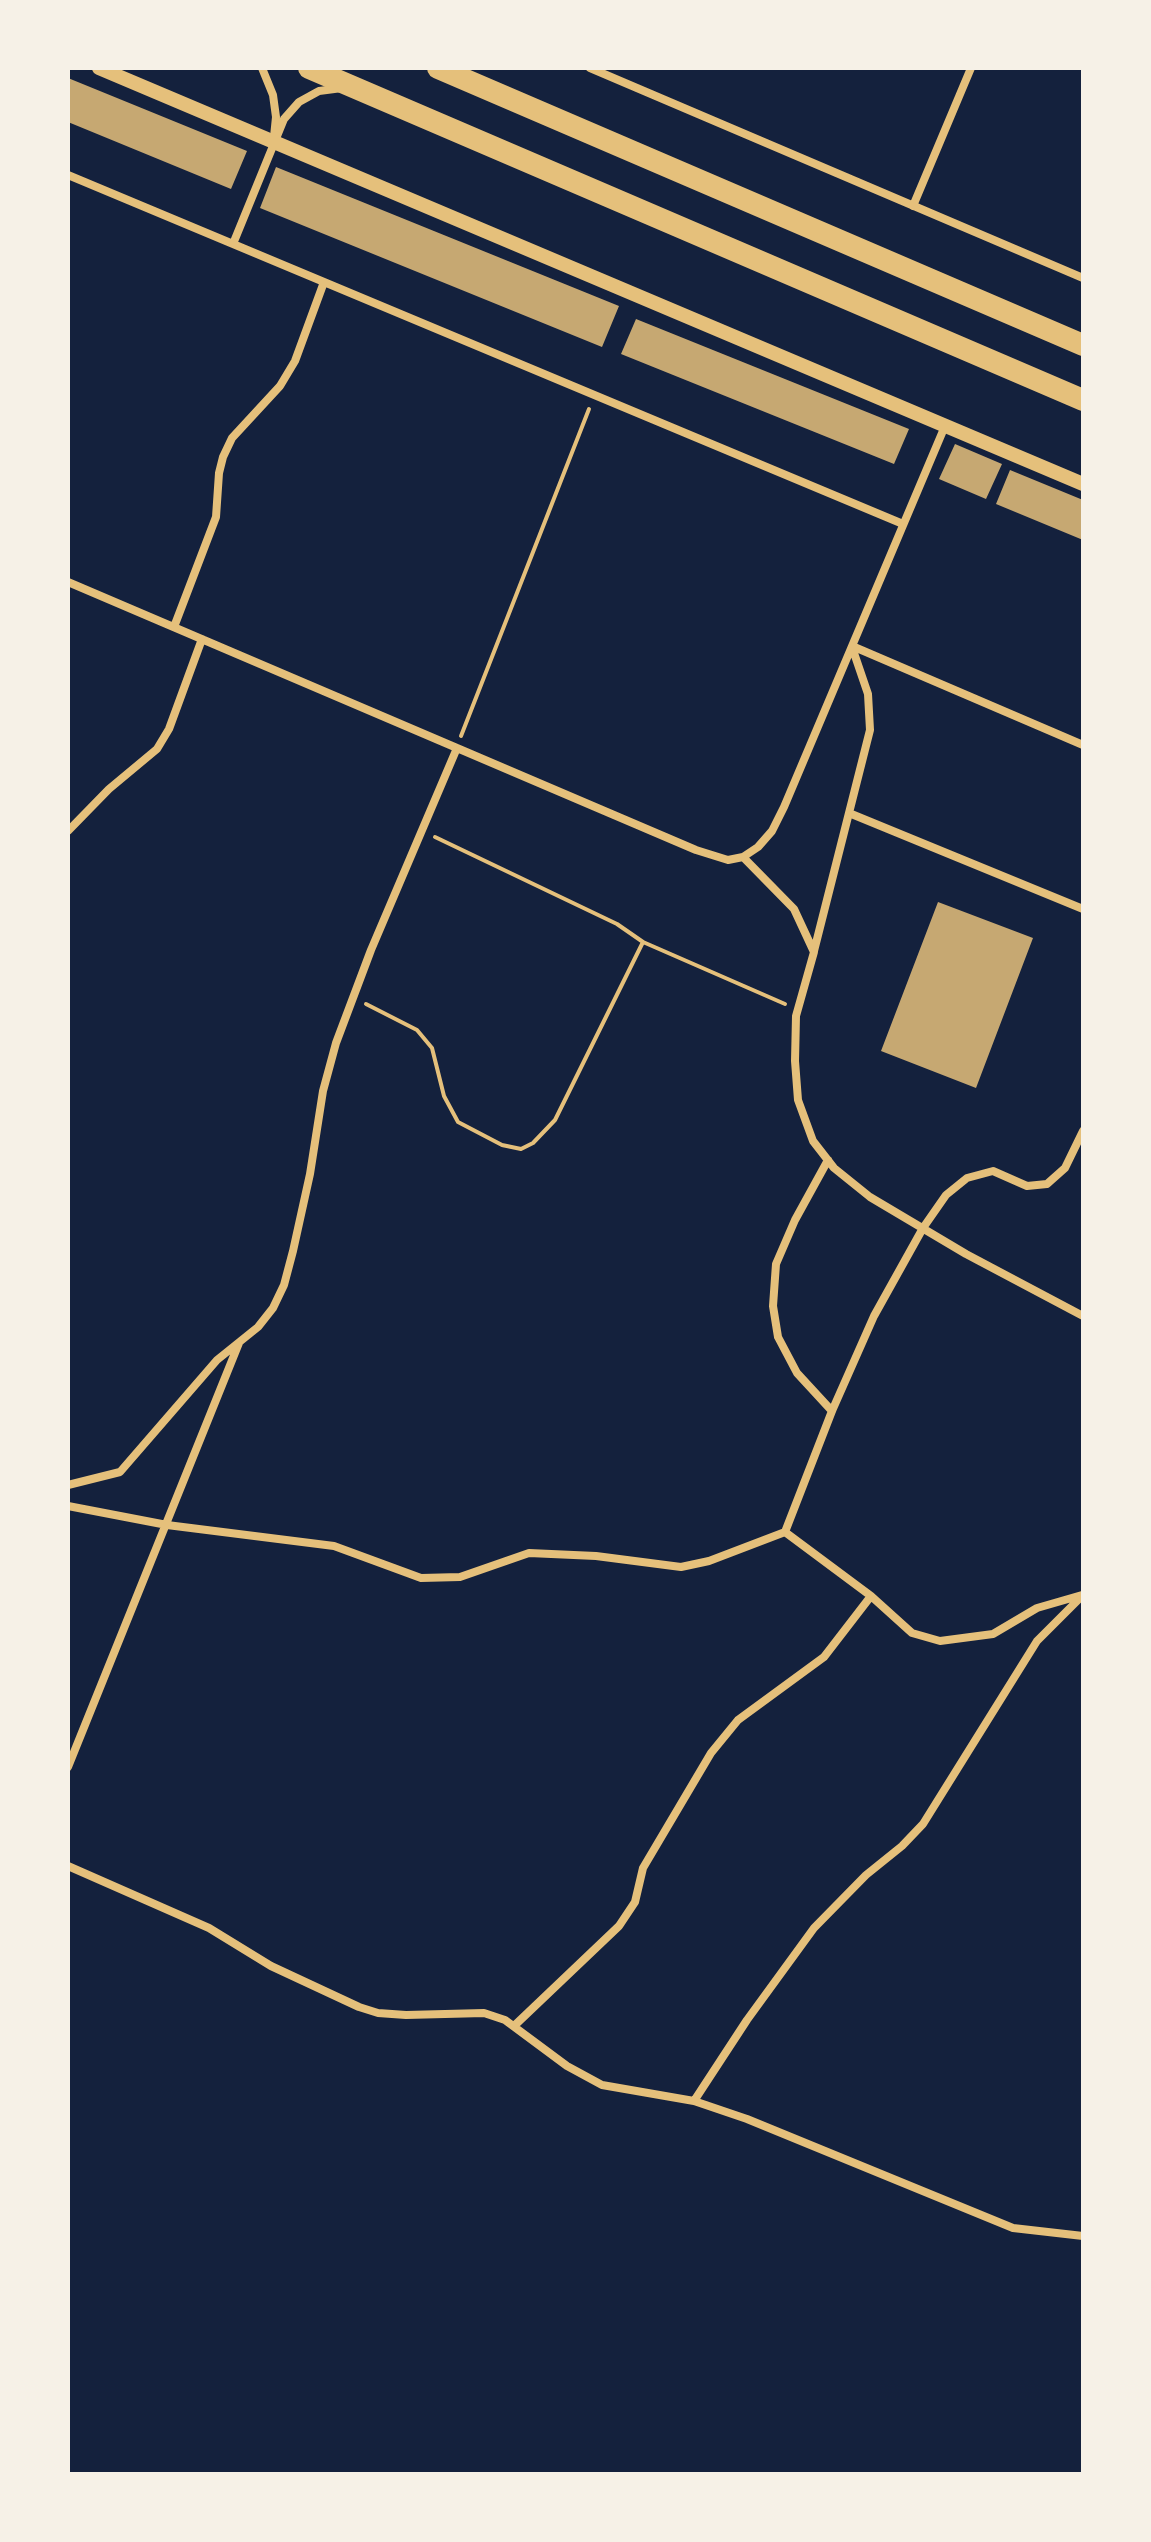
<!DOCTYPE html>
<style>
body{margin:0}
#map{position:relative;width:1151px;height:2542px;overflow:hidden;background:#14213d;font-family:"Sofia Sans Condensed",sans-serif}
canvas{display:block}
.frame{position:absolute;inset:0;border:70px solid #f6f1e7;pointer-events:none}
</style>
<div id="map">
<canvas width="1151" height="2542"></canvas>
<div class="frame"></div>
</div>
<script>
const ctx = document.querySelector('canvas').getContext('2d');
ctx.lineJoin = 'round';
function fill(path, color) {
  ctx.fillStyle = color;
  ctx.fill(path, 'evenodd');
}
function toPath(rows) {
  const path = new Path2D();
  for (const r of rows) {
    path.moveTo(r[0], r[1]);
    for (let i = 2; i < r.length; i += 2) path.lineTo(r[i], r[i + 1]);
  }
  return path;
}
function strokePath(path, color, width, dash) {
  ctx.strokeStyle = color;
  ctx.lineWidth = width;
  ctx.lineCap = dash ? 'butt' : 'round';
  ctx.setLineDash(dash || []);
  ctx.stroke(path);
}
fill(toPath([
 [68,78,247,151,231,189,68,122],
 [276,167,619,306,602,347,260,208],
 [636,319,909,429,894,464,621,354],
 [955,444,1002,464,986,499,939,479],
 [1010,470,1083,500,1083,540,996,504],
 [938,902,1033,938,976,1088,881,1051]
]), '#c6a872');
strokePath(toPath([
 [461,736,589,409],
 [435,837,617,924,643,942],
 [366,1004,417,1030,432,1048,444,1096,458,1122,502,1145,521,1149,533,1143,555,1120,643,942,785,1004]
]), '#e5c07b', 4);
strokePath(toPath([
 [262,68,273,95,276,117,274,137],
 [590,68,1083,278],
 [68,175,903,524],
 [913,206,971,68],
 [233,244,284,119,299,102,319,91,342,88],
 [68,582,696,850,728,860,743,857,758,847,772,831,784,807,945,426],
 [174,627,216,517,219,473,223,457,232,438,280,386,295,361,324,282],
 [852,646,1083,745],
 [849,813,1083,909],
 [68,831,109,789,157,749,169,729,202,639],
 [743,857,794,909,814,952,796,1016,795,1061,798,1100,813,1141,834,1168,870,1197,966,1254,1083,1316],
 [814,951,870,730,868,694,852,647],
 [828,1160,795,1220,776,1264,773,1306,778,1337,797,1373,832,1411],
 [68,1485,120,1472,217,1360,258,1327,273,1308,284,1285,293,1251,310,1174,323,1091,336,1043,371,950,457,748],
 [68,1506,167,1525,334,1546,421,1578,460,1577,529,1553,596,1556,681,1567,709,1561,785,1532,832,1411,874,1316,923,1228,946,1195,967,1178,993,1171,1027,1186,1047,1184,1065,1168,1083,1131],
 [785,1532,871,1596,912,1633,940,1641,993,1634,1037,1608,1082,1595],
 [68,1767,239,1343],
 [68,1866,209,1928,271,1966,359,2007,378,2013,406,2015,484,2013,505,2020,567,2066,602,2085,694,2101,747,2119,1013,2228,1083,2236],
 [514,2026,619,1926,635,1902,643,1868,711,1753,738,1720,824,1657,871,1596],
 [694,2101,747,2020,814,1928,866,1875,902,1846,923,1824,1037,1641,1083,1595]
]), '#e5c07b', 8);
strokePath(toPath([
 [99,68,1083,484]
]), '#e5c07b', 14);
strokePath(toPath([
 [309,68,1083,400],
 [438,68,1083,345]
]), '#e5c07b', 22);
</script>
